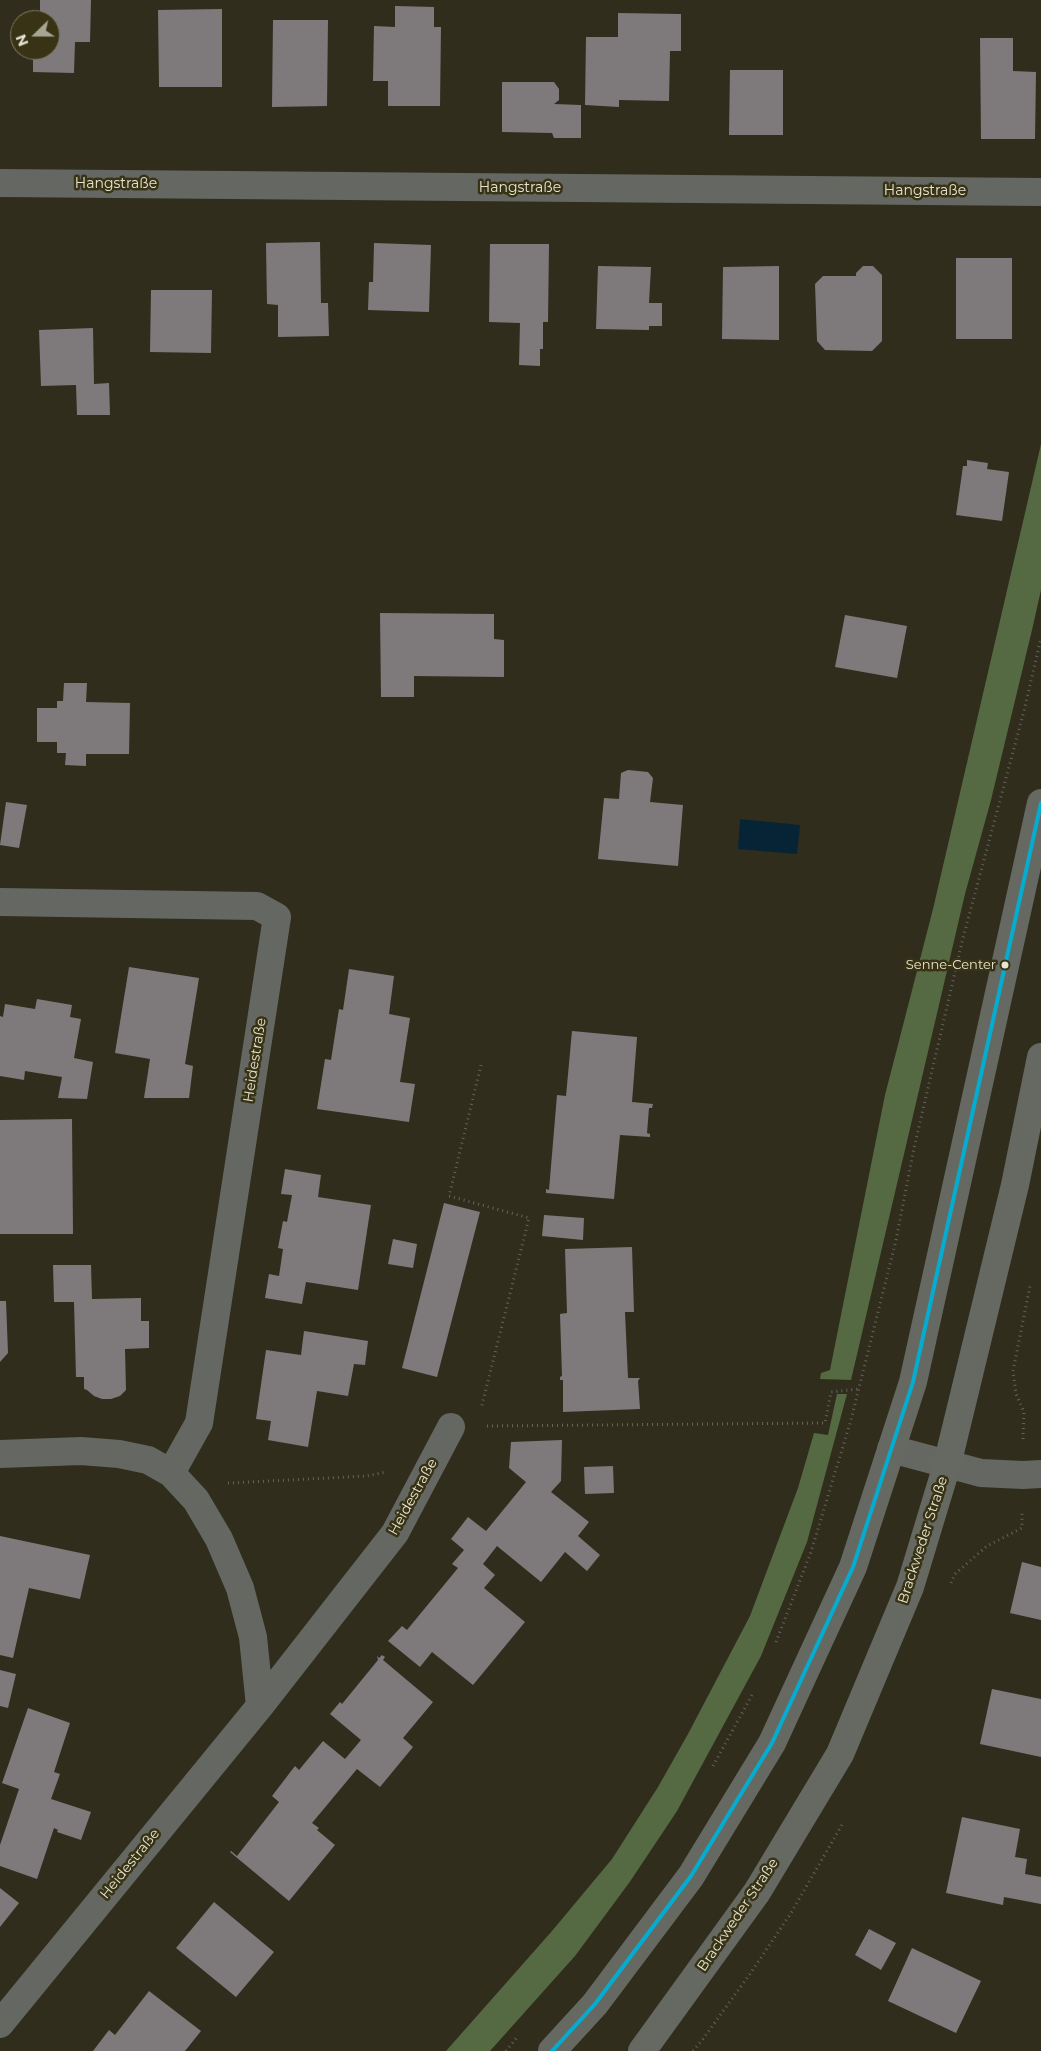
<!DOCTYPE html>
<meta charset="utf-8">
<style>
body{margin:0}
#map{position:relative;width:1041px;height:2051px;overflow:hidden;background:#302d1d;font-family:Montserrat,sans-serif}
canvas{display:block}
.north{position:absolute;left:10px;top:10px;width:50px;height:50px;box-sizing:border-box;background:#383315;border:1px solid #7e7a61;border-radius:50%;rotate:248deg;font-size:14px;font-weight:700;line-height:20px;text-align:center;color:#e7e5d3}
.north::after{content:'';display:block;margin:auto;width:18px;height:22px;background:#a7a593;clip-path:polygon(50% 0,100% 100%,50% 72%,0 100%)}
</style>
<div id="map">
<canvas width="1041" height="2051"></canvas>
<div class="north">N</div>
</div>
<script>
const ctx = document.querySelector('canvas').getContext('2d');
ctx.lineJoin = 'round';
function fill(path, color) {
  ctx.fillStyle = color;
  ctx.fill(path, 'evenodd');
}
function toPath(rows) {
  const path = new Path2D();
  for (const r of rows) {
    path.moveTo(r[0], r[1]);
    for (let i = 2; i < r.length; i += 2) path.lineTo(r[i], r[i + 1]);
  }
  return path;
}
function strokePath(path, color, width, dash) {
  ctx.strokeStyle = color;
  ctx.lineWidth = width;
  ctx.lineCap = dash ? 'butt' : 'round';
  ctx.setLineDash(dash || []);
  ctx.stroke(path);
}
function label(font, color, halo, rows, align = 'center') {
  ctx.font = font + ' Montserrat,sans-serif';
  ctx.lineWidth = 5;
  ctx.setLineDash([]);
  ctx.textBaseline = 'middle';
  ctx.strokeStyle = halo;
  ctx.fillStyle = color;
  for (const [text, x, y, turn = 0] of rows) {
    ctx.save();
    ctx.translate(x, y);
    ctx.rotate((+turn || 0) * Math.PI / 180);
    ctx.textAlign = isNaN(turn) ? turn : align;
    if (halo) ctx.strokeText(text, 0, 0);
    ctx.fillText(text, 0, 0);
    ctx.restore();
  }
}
fill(toPath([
 [1041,444,1041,590,1032,630,991,800,965,894,851,1380,820,1379,821,1373,830,1370,885,1095,933,909],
 [837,1394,847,1394,807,1542,761,1656,677,1811,629,1883,575,1956,490,2051,446,2051,552,1931,612,1859,658,1787,688,1734,750,1616,798,1488,814,1433,828,1435]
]), '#556943');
fill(toPath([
 [740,819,800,825,797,854,738,849]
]), '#062435');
fill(toPath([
 [40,0,91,0,90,42,75,42,74,73,33,72,33,50,50,50,50,20,40,20],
 [395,6,434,7,434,27,441,27,440,106,388,106,388,81,373,81,374,26,395,27],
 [222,9,222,87,159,87,158,10],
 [618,13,681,14,681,51,670,51,669,101,619,100,619,107,585,105,586,37,618,37],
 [273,20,328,20,327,106,272,107],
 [980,38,1013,38,1013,71,1036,72,1035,139,981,139],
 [730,70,783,70,783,135,729,135],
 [502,82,554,82,559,89,559,100,554,104,581,105,581,138,554,138,552,133,502,132],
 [320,242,321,303,328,303,329,336,278,337,278,305,267,304,266,243],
 [374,243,431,245,429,312,368,310,369,282,373,282],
 [490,244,549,244,548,322,543,322,543,349,540,349,540,366,519,365,520,323,489,322],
 [956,258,1012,258,1012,339,956,339],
 [598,266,651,267,649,303,662,303,662,326,649,326,649,330,596,329],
 [779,266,779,340,722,339,723,267],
 [863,266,873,266,882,275,882,341,872,351,825,350,817,341,815,284,823,276,856,276,856,273],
 [151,290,212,290,211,353,150,352],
 [93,328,94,384,109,383,110,415,77,415,76,385,41,386,39,330],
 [967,460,988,463,987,469,1009,472,1002,521,956,515,963,466,967,466],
 [380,613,494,614,494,639,504,640,504,677,414,676,414,697,381,697],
 [845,615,907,626,897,678,835,667],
 [64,683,87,683,86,702,130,703,129,754,86,754,86,766,65,765,66,753,57,753,57,742,37,742,37,708,57,708,57,701,63,701],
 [628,770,648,772,653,778,650,802,683,805,678,866,598,859,604,798,619,799,621,773],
 [6,802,27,805,19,848,0,845],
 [129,967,199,978,185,1064,193,1066,189,1098,144,1098,150,1059,115,1053],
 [349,969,394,976,389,1014,410,1018,400,1082,415,1084,409,1122,317,1109,325,1059,331,1060,339,1009,343,1010],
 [37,999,72,1005,70,1017,81,1019,74,1058,93,1062,87,1099,58,1098,62,1077,25,1071,24,1080,0,1076,0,1016,3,1017,5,1004,35,1009],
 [572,1031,637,1037,632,1102,653,1104,652,1108,649,1108,647,1133,650,1134,650,1137,620,1135,614,1199,546,1193,546,1189,549,1190,557,1095,566,1096],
 [72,1119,73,1234,0,1234,0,1120],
 [285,1169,321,1175,318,1197,371,1205,358,1290,306,1282,302,1304,265,1298,269,1274,279,1276,283,1249,278,1248,283,1221,287,1222,292,1195,281,1194],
 [444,1203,480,1212,437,1377,402,1368],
 [544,1215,584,1218,583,1240,542,1236],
 [393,1239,417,1244,413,1268,388,1264],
 [632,1247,634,1312,625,1312,628,1378,640,1378,638,1381,640,1409,563,1412,563,1380,560,1380,560,1377,562,1376,560,1314,567,1313,565,1249],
 [53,1265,91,1265,92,1299,141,1298,141,1321,149,1321,149,1348,125,1349,126,1390,120,1396,111,1399,102,1399,94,1396,87,1390,84,1389,84,1377,76,1377,74,1302,54,1302],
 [0,1301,6,1301,8,1353,0,1362],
 [304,1331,368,1341,365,1365,354,1364,348,1396,317,1391,308,1447,268,1440,271,1421,256,1419,266,1350,301,1355],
 [562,1440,561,1481,551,1492,589,1522,578,1536,600,1555,587,1571,565,1552,541,1582,497,1546,483,1564,495,1575,484,1588,525,1622,473,1685,432,1652,420,1667,388,1641,402,1626,407,1630,458,1568,452,1564,464,1550,451,1539,468,1517,486,1531,526,1482,509,1468,511,1442],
 [613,1466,614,1493,585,1494,584,1467],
 [0,1536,90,1555,80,1599,29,1588,13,1658,0,1655],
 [1022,1562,1041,1567,1041,1620,1010,1613],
 [382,1655,385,1657,383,1660,433,1702,403,1738,413,1747,380,1787,357,1769,312,1823,319,1828,317,1830,335,1845,289,1901,230,1852,231,1851,237,1856,279,1802,272,1796,295,1766,299,1770,323,1741,345,1759,361,1740,330,1714,340,1702,342,1704,378,1660,377,1656,379,1658],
 [0,1670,16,1674,8,1708,0,1706],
 [992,1689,1041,1699,1041,1757,980,1744],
 [28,1708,70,1723,54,1772,60,1774,51,1799,91,1812,81,1840,57,1832,58,1830,54,1828,37,1879,0,1866,0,1845,19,1789,2,1783],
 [962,1817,1020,1829,1015,1857,1027,1859,1025,1874,1041,1877,1041,1904,1004,1897,1003,1905,946,1893],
 [0,1888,19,1903,0,1927],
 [214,1902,274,1952,236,1997,176,1948],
 [869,1929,896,1943,881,1970,855,1955],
 [912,1948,981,1981,956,2033,888,2001],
 [149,1991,201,2031,185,2051,93,2051,109,2030,115,2035]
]), '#7e7a7c');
strokePath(toPath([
 [481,1065,449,1196,529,1218,481,1409],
 [487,1426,825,1423,831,1392,859,1389],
 [1023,1439,1024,1412,1016,1394,1013,1371,1030,1286],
 [228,1483,366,1476,386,1472],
 [951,1583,955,1574,987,1546,1022,1528,1022,1510],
 [776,1642,811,1552,851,1420,896,1240,914,1148,963,938,1024,711,1041,638],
 [713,1766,752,1695],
 [506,2051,518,2036],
 [693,2051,703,2039,752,1971,791,1913,843,1823]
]), '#64645c', 3, [1, 4]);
strokePath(toPath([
 [0,183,1041,192],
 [0,902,257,906,277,917,199,1423,171,1473],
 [891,1449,981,1473,1023,1475,1041,1474],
 [0,1454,81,1451,119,1454,148,1460,171,1473,196,1500,219,1539,240,1588,253,1637,260,1706],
 [0,2024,260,1706,395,1533,451,1427]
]), '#656862', 28);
strokePath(toPath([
 [552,2051,595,2004,691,1876,772,1743,853,1567,913,1382,1041,803],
 [642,2051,757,1892,840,1754,910,1587,947,1465,1015,1185,1041,1057]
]), '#666962', 28);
strokePath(toPath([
 [552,2051,595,2004,691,1876,772,1743,853,1567,913,1382,1041,803]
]), '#06acd0', 4);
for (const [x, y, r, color] of [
 [1005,965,4.5,"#e7e5d3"]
]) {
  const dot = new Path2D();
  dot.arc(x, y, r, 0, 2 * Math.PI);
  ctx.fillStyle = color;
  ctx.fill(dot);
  strokePath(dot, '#383315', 2);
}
label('13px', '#e7e5d3', '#383315', [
 ["Senne-Center",996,965]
], 'right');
label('14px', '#e7e5d3', '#383315', [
 ["Hangstraße",116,184],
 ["Hangstraße",520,188],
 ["Hangstraße",925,191],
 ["Heidestraße",255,1060,-81],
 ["Heidestraße",413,1497,-61],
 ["Brackweder Straße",923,1540,-72],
 ["Heidestraße",130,1864,-51],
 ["Brackweder Straße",738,1915,-56]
]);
</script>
